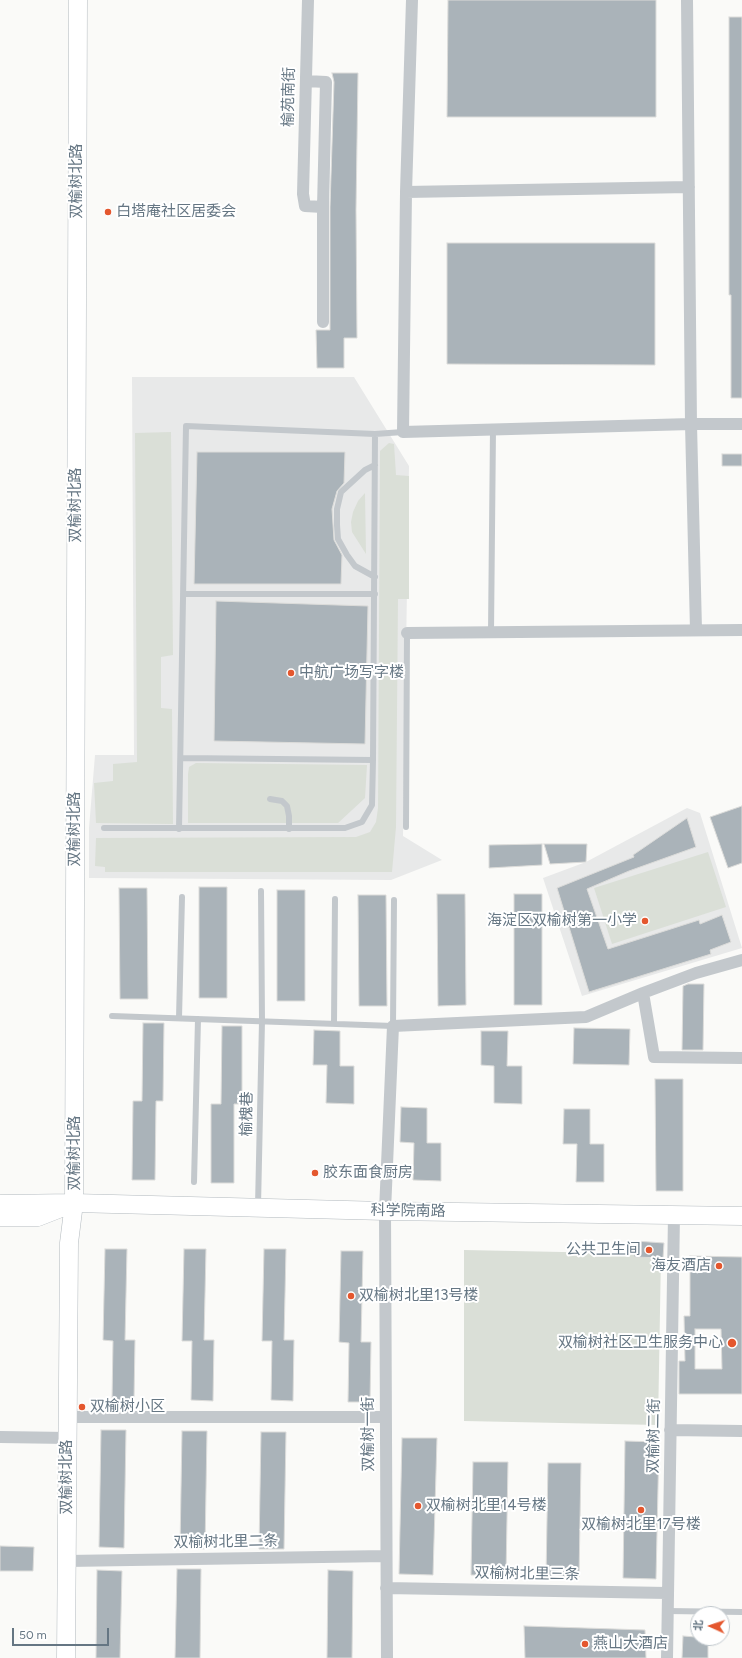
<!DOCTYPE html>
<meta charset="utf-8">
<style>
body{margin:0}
#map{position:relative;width:742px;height:1658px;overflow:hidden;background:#fafaf8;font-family:Figtree,"Noto Sans SC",sans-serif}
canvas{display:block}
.north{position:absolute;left:690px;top:1606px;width:40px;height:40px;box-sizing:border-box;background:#fff;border:1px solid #c1c8cd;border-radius:50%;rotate:273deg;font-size:11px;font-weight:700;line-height:16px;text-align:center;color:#657683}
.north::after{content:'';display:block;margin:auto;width:14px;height:18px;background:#e4572e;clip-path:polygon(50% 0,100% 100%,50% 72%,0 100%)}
.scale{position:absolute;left:12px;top:1628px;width:97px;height:18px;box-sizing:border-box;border:2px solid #657683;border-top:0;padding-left:5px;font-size:12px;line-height:14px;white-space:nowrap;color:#657683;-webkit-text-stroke:3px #fff;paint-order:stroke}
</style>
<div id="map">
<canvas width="742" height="1658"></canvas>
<div class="north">北</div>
<div class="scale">50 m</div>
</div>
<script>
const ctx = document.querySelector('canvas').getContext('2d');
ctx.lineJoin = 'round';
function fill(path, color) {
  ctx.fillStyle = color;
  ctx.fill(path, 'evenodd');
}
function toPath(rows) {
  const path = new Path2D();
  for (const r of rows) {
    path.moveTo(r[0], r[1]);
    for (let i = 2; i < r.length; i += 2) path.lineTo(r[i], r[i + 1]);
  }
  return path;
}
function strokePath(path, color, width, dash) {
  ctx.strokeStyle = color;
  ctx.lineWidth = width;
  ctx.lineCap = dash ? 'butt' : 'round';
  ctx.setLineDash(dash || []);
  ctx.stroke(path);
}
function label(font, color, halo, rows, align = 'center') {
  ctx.font = font + ' Figtree,"Noto Sans SC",sans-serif';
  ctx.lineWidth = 4;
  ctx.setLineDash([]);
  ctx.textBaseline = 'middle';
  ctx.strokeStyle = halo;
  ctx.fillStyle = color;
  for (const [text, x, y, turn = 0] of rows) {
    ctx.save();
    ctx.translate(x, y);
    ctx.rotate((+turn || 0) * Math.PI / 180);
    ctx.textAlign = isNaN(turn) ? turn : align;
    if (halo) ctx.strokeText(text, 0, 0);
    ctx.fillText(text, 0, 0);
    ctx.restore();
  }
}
fill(toPath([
 [132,377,354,377,409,466,403,836,442,860,391,880,89,878,89,828,95,755,134,755],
 [687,808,700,813,742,948,582,996,543,878,586,862]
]), '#e8e9e9');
fill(toPath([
 [171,432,173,655,161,657,161,708,172,709,173,824,96,823,94,783,113,781,113,764,137,762,135,433],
 [389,443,394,444,396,475,409,476,409,599,398,599,396,827,392,872,105,872,105,867,95,866,96,838,356,837,370,832,376,822,378,808,380,451],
 [365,493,366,554,352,532,351,522,353,512,358,501],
 [196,763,367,765,365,798,338,823,188,823,188,774,189,767],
 [708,852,726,907,612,944,594,888],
 [464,1250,661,1254,658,1425,464,1421]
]), '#dadfd7');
const building = toPath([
 [448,0,656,0,656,117,447,117,448,0],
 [729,17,742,17,742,398,731,398,731,295,729,295,729,17],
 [332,73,358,73,356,210,357,338,344,338,344,368,317,368,316,330,330,330,330,207,334,82,332,73],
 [447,243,655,243,655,365,447,364,447,243],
 [197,452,345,452,344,483,337,491,332,509,334,540,342,555,341,584,194,584,197,452],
 [722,454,742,454,742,466,722,466,722,454],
 [216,601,368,606,365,744,214,741,216,601],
 [742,806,742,863,728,868,710,817,742,806],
 [687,818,696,847,629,871,587,889,608,949,699,920,700,924,722,915,731,942,710,950,711,954,589,992,557,888,634,857,633,855,687,818],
 [542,844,542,865,489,868,489,845,542,844],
 [544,844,587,844,586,862,550,864,544,844],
 [199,887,227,887,227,998,199,998,199,887],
 [119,888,147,888,148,999,120,999,119,888],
 [277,890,305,890,305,1001,277,1001,277,890],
 [437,894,465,894,466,1005,438,1006,437,894],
 [514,894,542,894,542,1005,514,1005,514,894],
 [358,895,386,895,387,1006,359,1006,358,895],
 [688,984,704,984,703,1050,682,1050,683,986,688,984],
 [143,1023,164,1023,163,1101,156,1101,155,1180,132,1180,133,1101,142,1101,143,1023],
 [222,1026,242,1026,242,1104,234,1104,234,1183,211,1183,211,1104,221,1104,222,1026],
 [574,1028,630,1029,629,1065,573,1064,574,1028],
 [314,1030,340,1031,340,1066,354,1066,354,1104,326,1103,327,1065,313,1065,314,1030],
 [481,1031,508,1031,507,1066,522,1066,522,1104,494,1103,494,1066,481,1065,481,1031],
 [655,1079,683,1079,683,1191,656,1191,655,1079],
 [401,1107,427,1108,427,1143,441,1143,441,1181,413,1180,414,1143,400,1142,401,1107],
 [564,1109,590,1109,590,1144,604,1144,604,1182,576,1182,577,1144,563,1144,564,1109],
 [635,1241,664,1243,663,1258,634,1257,635,1241],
 [105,1249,127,1249,125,1340,135,1340,134,1400,112,1400,113,1341,103,1340,105,1249],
 [184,1249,206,1249,204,1340,214,1340,213,1401,191,1400,192,1341,182,1341,184,1249],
 [264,1249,286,1249,284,1340,294,1340,293,1401,271,1400,272,1341,262,1341,264,1249],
 [341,1251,363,1251,361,1342,371,1342,370,1402,348,1402,349,1343,339,1342,341,1251],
 [690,1256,742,1257,742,1394,679,1394,679,1361,685,1361,684,1316,690,1316,690,1256],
 [695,1329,721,1329,722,1369,695,1369,695,1329],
 [101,1430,126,1430,124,1548,99,1547,101,1430],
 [182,1431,207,1431,205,1549,180,1548,182,1431],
 [261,1432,286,1432,284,1549,259,1549,261,1432],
 [402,1438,437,1438,433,1575,399,1574,402,1438],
 [625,1441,659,1442,656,1579,623,1578,625,1441],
 [473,1462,508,1462,506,1575,471,1575,473,1462],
 [548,1463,581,1463,579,1577,546,1577,548,1463],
 [0,1546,34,1547,33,1571,0,1571,0,1546],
 [177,1569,201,1569,200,1658,175,1658,177,1569],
 [97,1570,122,1571,120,1658,96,1658,97,1570],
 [328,1570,353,1571,352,1658,327,1658,328,1570],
 [524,1626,645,1630,646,1658,525,1658,524,1626],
 [683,1636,708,1638,708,1658,682,1658,683,1636]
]);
fill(building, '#aab3b9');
strokePath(building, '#dcdcda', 1);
const secondary = toPath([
 [0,1204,74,1203,385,1211,742,1216],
 [0,1217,38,1217,61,1208],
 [66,1658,69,1243,74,1203,78,0]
]);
strokePath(secondary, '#b3babf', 19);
strokePath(toPath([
 [375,465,365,470,341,492,337,509,337,525,338,539,347,555,355,566,375,577],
 [183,594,375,594],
 [491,632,493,429],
 [182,758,373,760],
 [270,799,282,801,287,806,289,816,289,829],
 [406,827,407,633],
 [104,828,345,828,362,822,372,805,373,760,375,434],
 [179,829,186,426,375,434,403,432],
 [112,1016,393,1026,394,900],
 [179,1018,182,897],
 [334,1024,335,899],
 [194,1182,198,1019],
 [258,1206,262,1021,261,891],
 [667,1611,742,1612]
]), '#c3c8cc', 6);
strokePath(toPath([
 [412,0,406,192,403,432,691,424,742,424],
 [687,0,691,424,696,630],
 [306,81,326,82,323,207,305,206,303,194,308,0],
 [406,192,689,187],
 [323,322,323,207],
 [407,633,742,630],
 [742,960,696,973,643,993,654,1057,742,1058],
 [68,1417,385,1417],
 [670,1430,742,1431],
 [0,1437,68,1438],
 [67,1561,386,1556],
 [386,1588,667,1593],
 [387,1658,385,1211,393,1026,586,1017,643,993],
 [667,1658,674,1215]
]), '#c3c8cc', 12);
strokePath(secondary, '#fff', 18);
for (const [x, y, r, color] of [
 [108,212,4,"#e4572e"],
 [291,673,4,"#e4572e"],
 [645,921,4,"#e4572e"],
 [315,1173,4,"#e4572e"],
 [649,1250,4,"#e4572e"],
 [719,1266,4,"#e4572e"],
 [351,1296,4,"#e4572e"],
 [732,1343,5,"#e4572e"],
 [82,1407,4,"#e4572e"],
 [418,1506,4,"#e4572e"],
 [641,1510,4,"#e4572e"],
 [585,1644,4,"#e4572e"]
]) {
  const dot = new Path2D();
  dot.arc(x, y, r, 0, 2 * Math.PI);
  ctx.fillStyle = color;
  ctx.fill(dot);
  strokePath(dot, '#fff', 1.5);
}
label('15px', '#657683', '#fff', [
 ["榆苑南街",289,97,-89],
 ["双榆树北路",77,181,-90],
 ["双榆树北路",76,505,-90],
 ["双榆树北路",75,829,-90],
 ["榆槐巷",247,1114,-89],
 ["双榆树北路",75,1153,-90],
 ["科学院南路",408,1211,1],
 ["双榆树一街",369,1434,-90],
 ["双榆树二街",654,1436,-89],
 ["双榆树北路",67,1477,-90],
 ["双榆树北里二条",226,1542,-1],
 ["双榆树北里三条",527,1574,1]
]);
label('15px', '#657683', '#fff', [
 ["白塔庵社区居委会",116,212],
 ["中航广场写字楼",299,673],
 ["海淀区双榆树第一小学",637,921,"right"],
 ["胶东面食厨房",323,1173],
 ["公共卫生间",641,1250,"right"],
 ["海友酒店",711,1266,"right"],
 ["双榆树北里13号楼",359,1296],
 ["双榆树社区卫生服务中心",723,1343,"right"],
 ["双榆树小区",90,1407],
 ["双榆树北里14号楼",426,1506],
 ["双榆树北里17号楼",641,1525,"center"],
 ["燕山大酒店",593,1644]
], 'left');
</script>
